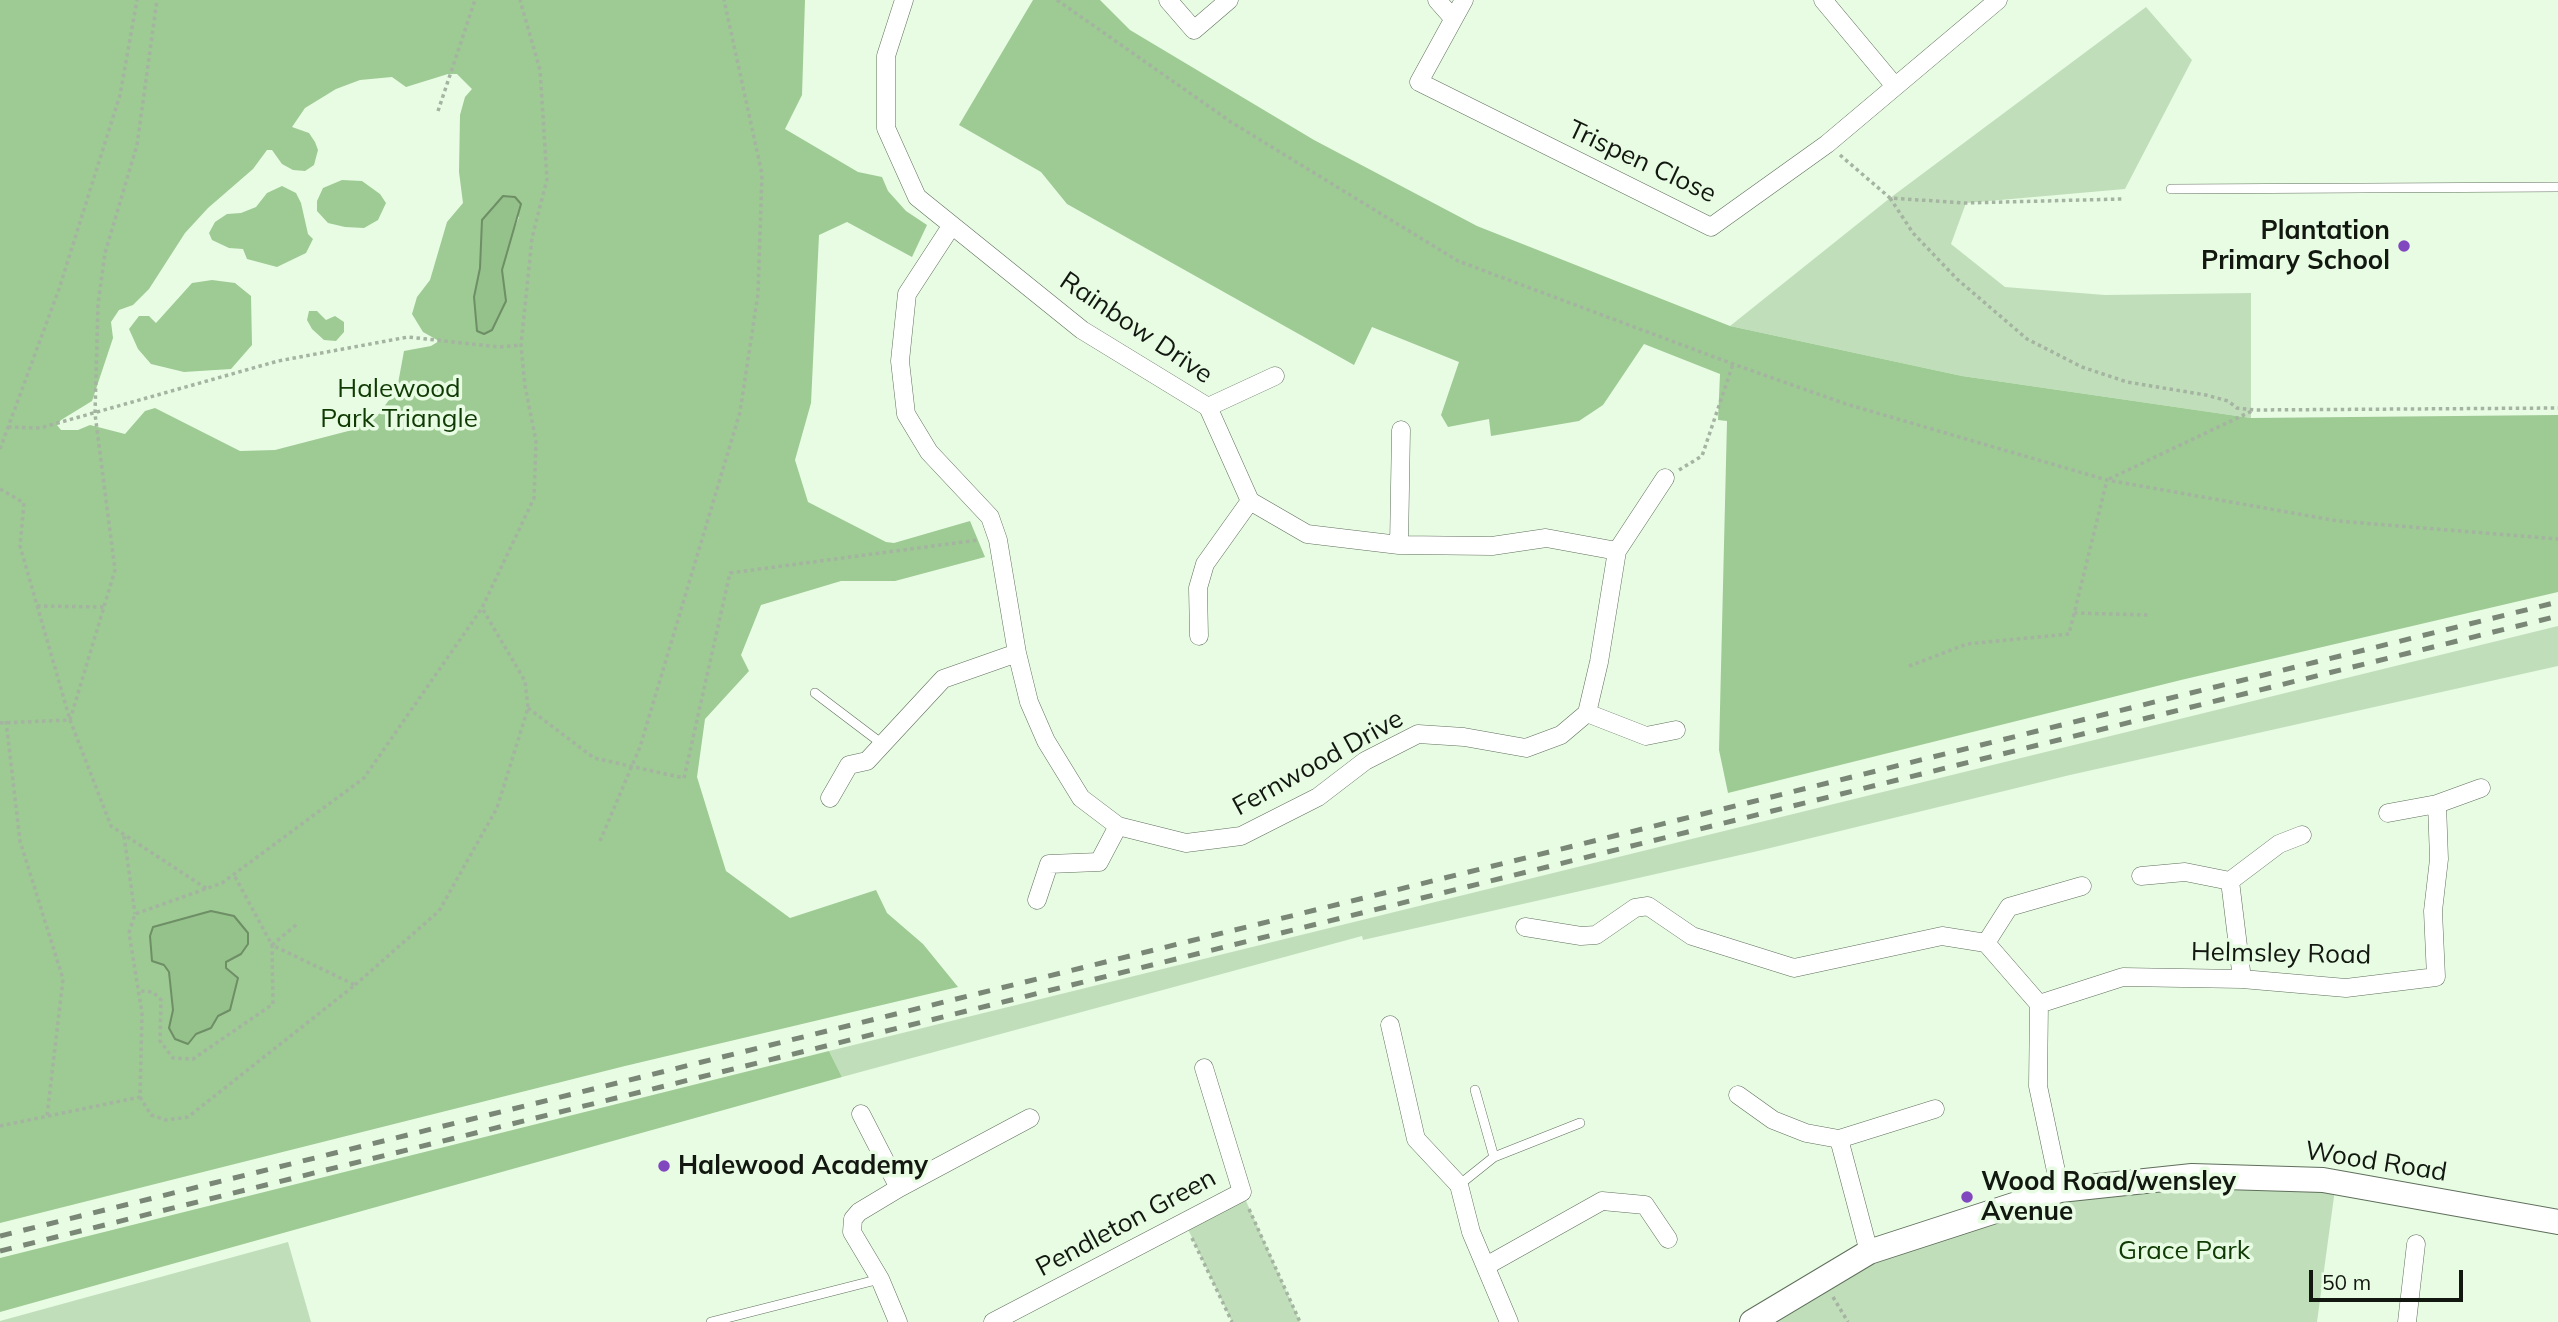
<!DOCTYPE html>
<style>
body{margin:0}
#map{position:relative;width:2558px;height:1322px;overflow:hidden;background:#e8fce4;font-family:Mulish,sans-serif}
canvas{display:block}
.scale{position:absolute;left:2309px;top:1270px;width:154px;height:32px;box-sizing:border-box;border:4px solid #121810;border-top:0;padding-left:9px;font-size:21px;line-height:24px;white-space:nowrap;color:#121810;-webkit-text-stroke:5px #e8fce4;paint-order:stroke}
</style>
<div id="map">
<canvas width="2558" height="1322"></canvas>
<div class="scale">50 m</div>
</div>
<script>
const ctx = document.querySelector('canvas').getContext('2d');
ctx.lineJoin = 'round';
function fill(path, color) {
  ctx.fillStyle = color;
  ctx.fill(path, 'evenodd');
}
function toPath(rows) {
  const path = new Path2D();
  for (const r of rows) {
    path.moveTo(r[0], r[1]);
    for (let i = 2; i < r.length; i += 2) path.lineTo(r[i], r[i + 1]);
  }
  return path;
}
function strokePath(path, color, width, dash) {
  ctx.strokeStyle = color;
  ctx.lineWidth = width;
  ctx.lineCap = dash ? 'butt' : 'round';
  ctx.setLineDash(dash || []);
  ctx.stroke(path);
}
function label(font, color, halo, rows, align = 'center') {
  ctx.font = font + ' Mulish,sans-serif';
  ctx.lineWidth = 7;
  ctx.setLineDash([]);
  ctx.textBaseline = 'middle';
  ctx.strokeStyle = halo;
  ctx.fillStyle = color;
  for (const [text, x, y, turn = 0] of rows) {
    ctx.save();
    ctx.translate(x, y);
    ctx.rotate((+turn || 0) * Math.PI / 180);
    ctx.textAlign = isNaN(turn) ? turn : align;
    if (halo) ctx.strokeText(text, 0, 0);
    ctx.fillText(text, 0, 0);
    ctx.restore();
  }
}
fill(toPath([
 [2146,7,2192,60,2125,189,1966,203,1951,244,2005,287,2105,295,2251,293,2251,418,1962,376,1730,326,1890,198],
 [2558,626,2558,666,2070,775,1758,851,1363,940,1362,936,842,1077,829,1051],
 [2336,1182,2317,1322,1752,1322,1851,1263,2081,1188],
 [1242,1192,1300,1322,1232,1322,1185,1223],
 [288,1242,311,1322,0,1322,0,1321]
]), '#c1debb');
fill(toPath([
 [0,0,805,0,802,95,785,129,858,172,882,177,888,191,906,211,927,225,912,257,847,222,819,235,811,403,795,460,808,502,886,542,894,543,970,521,985,557,895,581,841,581,761,605,741,655,749,671,705,719,697,777,726,871,790,918,876,890,887,913,923,944,958,987,625,1066,0,1223],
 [448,74,457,74,472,89,465,97,460,115,459,172,463,203,447,222,430,280,417,297,412,314,423,332,439,341,431,346,404,351,397,389,378,415,356,429,275,450,240,451,155,408,145,411,125,434,90,425,78,430,61,430,57,425,61,420,92,401,113,338,111,322,119,310,133,305,149,289,185,233,208,208,253,169,267,150,272,150,282,164,293,170,305,171,314,165,318,150,315,142,309,133,292,127,305,108,336,89,360,80,392,77,406,87],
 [494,205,519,217,505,251,502,270,506,301,492,330,477,330,474,297,480,268,482,220],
 [211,911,234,916,241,954,226,962,218,1016,211,1028,196,1034,169,1028,173,1010,169,972,164,965,152,960,150,937,154,927],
 [1033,0,1100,0,1130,30,1314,140,1477,226,1730,326,1962,376,2251,418,2558,415,2558,592,2181,680,1728,793,1719,750,1727,421,1718,420,1720,374,1644,344,1603,405,1579,421,1491,436,1489,419,1448,427,1441,415,1459,362,1372,327,1354,365,1067,204,1041,172,959,125],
 [342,180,362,181,380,194,386,203,378,220,364,228,345,227,328,223,317,211,317,201,323,188],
 [282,186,296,193,301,203,308,234,313,239,306,253,277,267,247,259,243,249,229,248,212,240,209,233,215,222,227,214,241,213,256,207,267,193],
 [212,280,235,283,251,296,252,345,231,369,184,372,151,364,138,349,129,329,139,316,149,316,156,323,192,283],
 [309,311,317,311,326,320,335,316,344,322,344,332,336,341,324,340,312,329,307,320],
 [829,1051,842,1077,0,1312,0,1258]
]), '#9eca94');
const water = toPath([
 [503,196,515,197,521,204,502,270,506,301,492,330,484,334,477,331,474,297,480,268,482,220,503,196],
 [211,911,234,916,248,933,248,944,241,954,226,962,226,968,238,978,230,1010,218,1016,211,1028,196,1034,188,1044,175,1039,169,1028,173,1010,169,972,164,965,152,961,150,936,153,927,211,911]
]);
fill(water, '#95c18b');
strokePath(water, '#6e8e66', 2);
const lane = toPath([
 [2171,189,2558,187],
 [815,693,881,743],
 [1494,1157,1580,1123],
 [1459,1185,1494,1157,1475,1090],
 [711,1322,880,1279]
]);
const street = toPath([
 [904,0,886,56,886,128,917,197,1082,330,1208,407,1250,501,1307,534,1399,545,1492,546,1546,538,1617,551],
 [1168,0,1194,30,1229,0],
 [1437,0,1452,17],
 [1464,0,1419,82,1711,227,1827,144,1998,0],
 [1823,0,1894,85],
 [952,225,907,294,900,361,906,414,929,452,990,517,998,540,1017,653,1029,702,1046,741,1081,798,1118,826,1186,843,1241,836,1318,797,1365,761,1418,734,1464,737,1526,748,1561,735,1587,713,1599,662,1617,551,1665,478],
 [1208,407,1275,376],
 [1399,545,1401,430],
 [1199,636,1198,588,1205,564,1250,501],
 [1587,713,1646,736,1676,730],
 [830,798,849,765,867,761,943,679,1017,653],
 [2388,813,2437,804,2481,788],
 [2141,876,2185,872,2230,881,2242,979],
 [2230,881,2279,844,2302,835],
 [1037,900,1049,864,1099,862,1118,826],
 [1525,927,1581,936,1596,935,1635,908,1648,906,1692,936,1794,968,1942,936,1986,943,2039,1004,2038,1086,2060,1190],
 [1986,943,2009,907,2082,886],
 [2039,1004,2123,977,2242,979,2346,988,2436,977,2433,911,2439,859,2437,804],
 [1390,1025,1416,1139,1459,1185,1471,1232,1509,1322],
 [1738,1095,1773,1120,1806,1133,1839,1139],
 [861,1114,899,1188],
 [1869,1252,1839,1139,1935,1109],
 [1486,1266,1602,1201,1645,1205,1668,1239],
 [898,1322,880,1279,852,1232,853,1219,859,1212,899,1188,1030,1118],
 [993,1322,1242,1192,1204,1068],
 [2407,1322,2416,1244]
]);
const secondary = toPath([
 [1752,1322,1869,1252,2060,1190,2192,1176,2323,1180,2558,1222]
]);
strokePath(lane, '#5f6f5b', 10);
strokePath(street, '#5f6f5b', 19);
strokePath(secondary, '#5f6f5b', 26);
strokePath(toPath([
 [1057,0,1231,122,1458,261,1733,364,1846,404,2107,480,2338,521,2558,539],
 [438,111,475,0],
 [1840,155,1890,198,1965,203,2122,199],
 [1890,198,1913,233,1957,279,2027,339,2082,367,2127,382,2206,395,2228,401,2237,408,2255,410,2558,408],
 [8,427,40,428,278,361,408,337,499,347,521,345],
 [0,449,59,289,120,95,137,0],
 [1679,470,1702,456,1733,364],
 [2109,479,2254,410],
 [0,489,24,503,20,546,70,720,115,570,95,414,98,304,105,253,137,145,157,0],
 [37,606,104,607],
 [2074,613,2149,615],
 [1909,666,1967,644,2069,634,2107,480],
 [528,708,594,758,684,778,730,573,978,540],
 [6,721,20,841,63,979,47,1116],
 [0,723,70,720,111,826,207,889],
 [124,836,135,914],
 [600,841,640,747,740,412,758,294,762,174,724,0],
 [355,985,439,911,497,808,528,708,525,681,482,608],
 [141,991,153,992,161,1000,160,1041,173,1058,193,1059,273,1004,272,945,234,875],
 [140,1097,151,1115,166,1120,188,1117,355,985,272,945,297,924],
 [0,1126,140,1097,142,1013,129,933,135,914,222,883,364,778,482,608,534,498,536,441,525,386,521,345,532,238,547,179,540,70,520,0],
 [1249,1209,1300,1322],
 [1192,1238,1232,1322],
 [1833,1297,1848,1322]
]), '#a4b4a1', 3.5, [3.5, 3.5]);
strokePath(lane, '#fff', 9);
strokePath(street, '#fff', 18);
strokePath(secondary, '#fff', 24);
strokePath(toPath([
 [0,1236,2558,602],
 [0,1251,2558,616]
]), '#7a8777', 5, [12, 12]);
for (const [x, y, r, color] of [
 [2404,246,7,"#8147be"],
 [664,1166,7,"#8147be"],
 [1967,1197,7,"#8147be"]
]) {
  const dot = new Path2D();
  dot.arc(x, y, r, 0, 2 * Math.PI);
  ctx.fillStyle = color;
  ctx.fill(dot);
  strokePath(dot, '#e8fce4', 2.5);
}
label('26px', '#121810', '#e8fce4', [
 ["Trispen Close",1642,162,25],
 ["Rainbow Drive",1136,328,34],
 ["Fernwood Drive",1318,763,-29],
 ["Helmsley Road",2281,954,1],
 ["Wood Road",2376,1162,9],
 ["Pendleton Green",1126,1223,-28]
]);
label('bold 26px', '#121810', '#e8fce4', [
 ["Plantation",2390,231,"right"],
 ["Primary School",2390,261,"right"],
 ["Halewood Academy",678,1166],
 ["Wood Road/wensley",1981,1182],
 ["Avenue",1981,1212]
], 'left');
label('26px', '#0f3a03', '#e8fce4', [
 ["Halewood",399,389],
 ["Park Triangle",399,419],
 ["Grace Park",2184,1251]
]);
</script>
